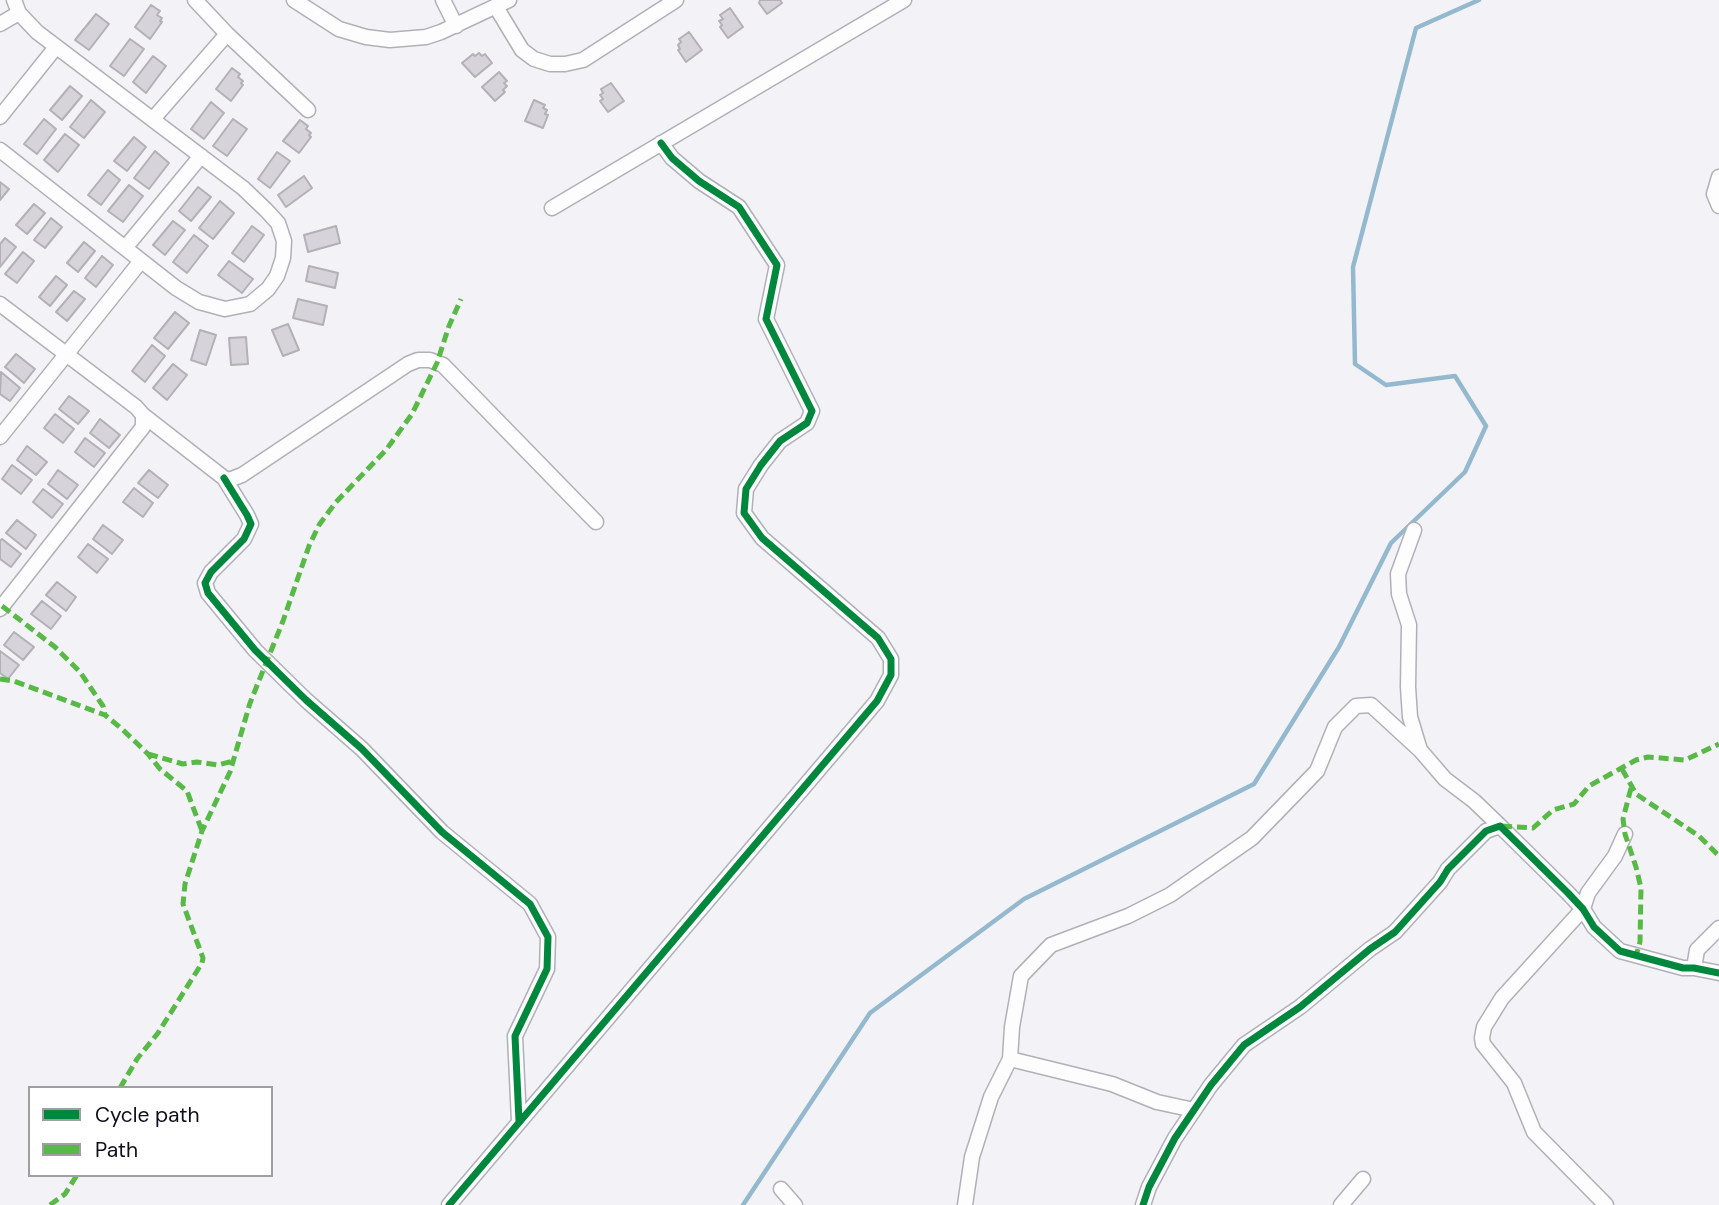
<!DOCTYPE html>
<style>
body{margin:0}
#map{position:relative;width:1719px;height:1205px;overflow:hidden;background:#f3f3f7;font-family:"DM Sans",sans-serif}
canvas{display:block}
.legend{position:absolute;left:28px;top:1086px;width:245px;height:91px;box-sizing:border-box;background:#fff;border:2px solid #9f9fa3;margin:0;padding:9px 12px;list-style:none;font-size:21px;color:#0e0e1a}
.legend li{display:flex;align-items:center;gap:14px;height:35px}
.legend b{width:35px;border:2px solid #9f9fa3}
</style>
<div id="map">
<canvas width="1719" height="1205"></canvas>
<ul class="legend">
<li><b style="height:9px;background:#00873e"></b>Cycle path</li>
<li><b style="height:9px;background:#58b947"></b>Path</li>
</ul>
</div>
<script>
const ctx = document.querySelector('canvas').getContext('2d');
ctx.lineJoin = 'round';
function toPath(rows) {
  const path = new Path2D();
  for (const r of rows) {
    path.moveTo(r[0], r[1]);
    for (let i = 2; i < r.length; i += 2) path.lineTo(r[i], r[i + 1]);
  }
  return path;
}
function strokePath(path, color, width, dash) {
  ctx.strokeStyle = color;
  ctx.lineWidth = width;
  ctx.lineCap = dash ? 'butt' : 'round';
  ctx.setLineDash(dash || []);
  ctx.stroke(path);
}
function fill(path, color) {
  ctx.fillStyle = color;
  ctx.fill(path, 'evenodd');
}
strokePath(toPath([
 [743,1205,870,1013,1024,899,1254,784,1339,647,1391,543,1465,472,1486,426,1455,376,1386,385,1355,364,1353,267,1416,28,1479,0]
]), '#94b9ce', 4.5);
const building = toPath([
 [760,0,780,0,782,3,767,14,759,3,760,0],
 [151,5,160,11,157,15,162,18,160,21,162,22,150,39,135,27,151,5],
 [730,8,743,27,728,38,720,27,722,25,719,21,723,19,720,15,730,8],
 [96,14,109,24,89,50,75,40,96,14],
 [689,32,702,50,686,62,678,50,680,49,678,45,681,42,679,39,689,32],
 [130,39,144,49,124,76,110,66,130,39],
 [479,53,482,56,485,54,492,63,475,77,462,63,473,54,475,56,479,53],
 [153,56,166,66,146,93,133,82,153,56],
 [232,68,240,74,238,77,243,81,241,83,243,85,231,101,216,89,232,68],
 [499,72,507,81,504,83,507,86,503,90,505,92,495,101,482,87,499,72],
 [611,83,624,101,608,112,600,101,603,99,600,95,603,93,601,89,611,83],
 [70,86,82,96,62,120,50,110,70,86],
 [91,100,105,112,84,138,70,127,91,100],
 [534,100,545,105,543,108,547,110,545,114,548,115,543,128,525,121,534,100],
 [211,102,224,113,204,139,191,129,211,102],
 [44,119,56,129,37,154,24,144,44,119],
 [233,119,247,129,227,156,213,146,233,119],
 [300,120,308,126,306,129,311,133,309,135,311,137,299,153,283,141,300,120],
 [65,134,79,145,58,172,44,160,65,134],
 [134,137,146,147,127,171,114,161,134,137],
 [155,151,169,163,149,189,134,178,155,151],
 [277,152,290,161,270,188,258,179,277,152],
 [108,170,120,180,101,205,88,195,108,170],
 [304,176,312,188,286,207,278,195,304,176],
 [0,182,9,189,0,200,0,182],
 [129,185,143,196,123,222,108,211,129,185],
 [198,187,211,197,191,221,179,211,198,187],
 [220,201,234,213,213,239,199,228,220,201],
 [34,204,45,213,27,234,16,225,34,204],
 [51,218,62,227,45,248,34,240,51,218],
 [173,221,185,230,165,255,153,245,173,221],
 [252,226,264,235,244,262,232,253,252,226],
 [336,226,340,243,308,252,304,235,336,226],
 [194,235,208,246,187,273,173,262,194,235],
 [5,238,16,247,0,267,0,244,5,238],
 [84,242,95,251,78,272,67,263,84,242],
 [23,252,34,261,17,283,5,274,23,252],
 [102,256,113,265,96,287,85,278,102,256],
 [229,261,253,279,242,293,218,275,229,261],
 [309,266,338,273,335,288,306,281,309,266],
 [56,276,67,285,50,306,39,297,56,276],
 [74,291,85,299,67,321,56,312,74,291],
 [298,299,327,306,323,325,293,318,298,299],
 [175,312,189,323,168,349,154,338,175,312],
 [288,324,299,350,283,356,272,330,288,324],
 [200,330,216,335,206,365,191,360,200,330],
 [246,337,248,364,231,365,229,338,246,337],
 [152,345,165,356,145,382,132,371,152,345],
 [16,354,35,369,24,383,5,367,16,354],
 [173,364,187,375,167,400,153,388,173,364],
 [1,372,20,388,10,401,0,394,1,372],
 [69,396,89,411,78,424,59,409,69,396],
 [55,414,74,429,63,443,44,428,55,414],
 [100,419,120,435,109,448,90,433,100,419],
 [85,438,105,453,94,467,75,452,85,438],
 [27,446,47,462,36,475,17,460,27,446],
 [12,465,32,480,21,494,2,479,12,465],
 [58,470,78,485,67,499,48,484,58,470],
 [149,470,168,485,158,498,138,483,149,470],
 [134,488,153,503,143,517,123,502,134,488],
 [43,489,63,504,52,518,33,502,43,489],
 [17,520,36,535,26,549,6,533,17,520],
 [103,525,123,540,112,554,93,539,103,525],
 [2,539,21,554,11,567,0,559,0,541,2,539],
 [88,544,108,559,97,573,78,557,88,544],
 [57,582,76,597,66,611,46,595,57,582],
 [42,601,61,616,51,629,31,614,42,601],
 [14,632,34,647,23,660,4,645,14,632],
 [0,651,19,665,8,679,0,673,0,651]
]);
fill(building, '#d6d3db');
strokePath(building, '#b3b0b7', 2);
const minor = toPath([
 [294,0,339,29,366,37,390,40,426,37,441,32,509,0],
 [443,0,456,26],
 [496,7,522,50,534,59,550,64,565,64,583,60,676,0],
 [0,24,19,13],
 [227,34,308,110],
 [0,117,56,47],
 [153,119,227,34,195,0],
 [0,150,176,288,199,302,225,309,250,304,268,289,277,276,283,258,284,241,278,223,266,210,243,188,37,32,19,13,14,0],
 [1719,177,1714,194,1719,206],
 [552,208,904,0],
 [125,248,201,156],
 [0,304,136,407,143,415,143,427,0,609],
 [143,415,224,478,229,480,242,475,408,364,418,360,430,360,443,365,596,522],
 [0,437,141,261],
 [224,478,247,515,251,524,244,539,211,572,205,583,208,593,255,650,306,700,362,749,442,832,530,904,548,937,547,969,515,1036,519,1121],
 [1414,530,1398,574,1399,594,1409,625,1408,687,1410,717,1420,750,1445,779,1474,801,1500,826],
 [1694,968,1697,950,1719,928],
 [1194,1110,1157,1102,1112,1084,1010,1059,1012,1027,1021,976,1051,945,1128,916,1170,895,1252,838,1317,771,1335,727,1356,706,1371,705,1420,750],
 [781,1189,795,1205],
 [449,1205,877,701,891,675,891,659,878,638,762,538,744,513,746,489,761,465,780,441,807,423,812,411,766,319,777,265,739,207,699,181,672,158,661,143],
 [965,1205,972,1157,991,1097,1010,1059],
 [1143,1205,1149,1187,1175,1138,1211,1085,1244,1045,1300,1007,1370,949,1395,932,1440,882,1448,869,1486,831,1500,826,1568,893,1583,909,1594,927,1620,951,1683,968,1694,968,1719,973],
 [1341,1205,1363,1179],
 [1606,1205,1534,1132,1514,1083,1483,1044,1482,1038,1484,1027,1502,998,1583,909,1588,893,1615,856,1625,834]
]);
strokePath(minor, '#b0b0b8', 17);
strokePath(minor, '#fdfdfe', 14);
strokePath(toPath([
 [2,606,55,647,80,672,103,706,105,715],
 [0,679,14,681,105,715,122,729,148,754,160,769,187,791,202,831],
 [148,754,183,764,197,762,218,765,233,761],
 [1622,769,1636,794,1699,836,1719,856],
 [1631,788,1623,819,1625,834,1636,867,1641,888,1640,942,1636,956],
 [1502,826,1533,828,1553,810,1574,804,1589,786,1636,760,1648,757,1685,760,1719,744],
 [120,1088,137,1059,158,1033,202,963,203,958,183,904,185,884,202,831,230,772,250,703,283,621,309,546,319,525,336,502,386,450,412,414,437,363,449,326,461,299],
 [50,1205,65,1194,77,1175]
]), '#58b947', 5, [10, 5]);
strokePath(toPath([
 [224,478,247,515,251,524,244,539,211,572,205,583,208,593,255,650,306,700,362,749,442,832,530,904,548,937,547,969,515,1036,519,1121],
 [449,1205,877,701,891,675,891,659,878,638,762,538,744,513,746,489,761,465,780,441,807,423,812,411,766,319,777,265,739,207,699,181,672,158,661,143],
 [1143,1205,1149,1187,1175,1138,1211,1085,1244,1045,1300,1007,1370,949,1395,932,1440,882,1448,869,1486,831,1500,826,1568,893,1583,909,1594,927,1620,951,1683,968,1694,968,1719,973]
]), '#00873e', 7);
</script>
